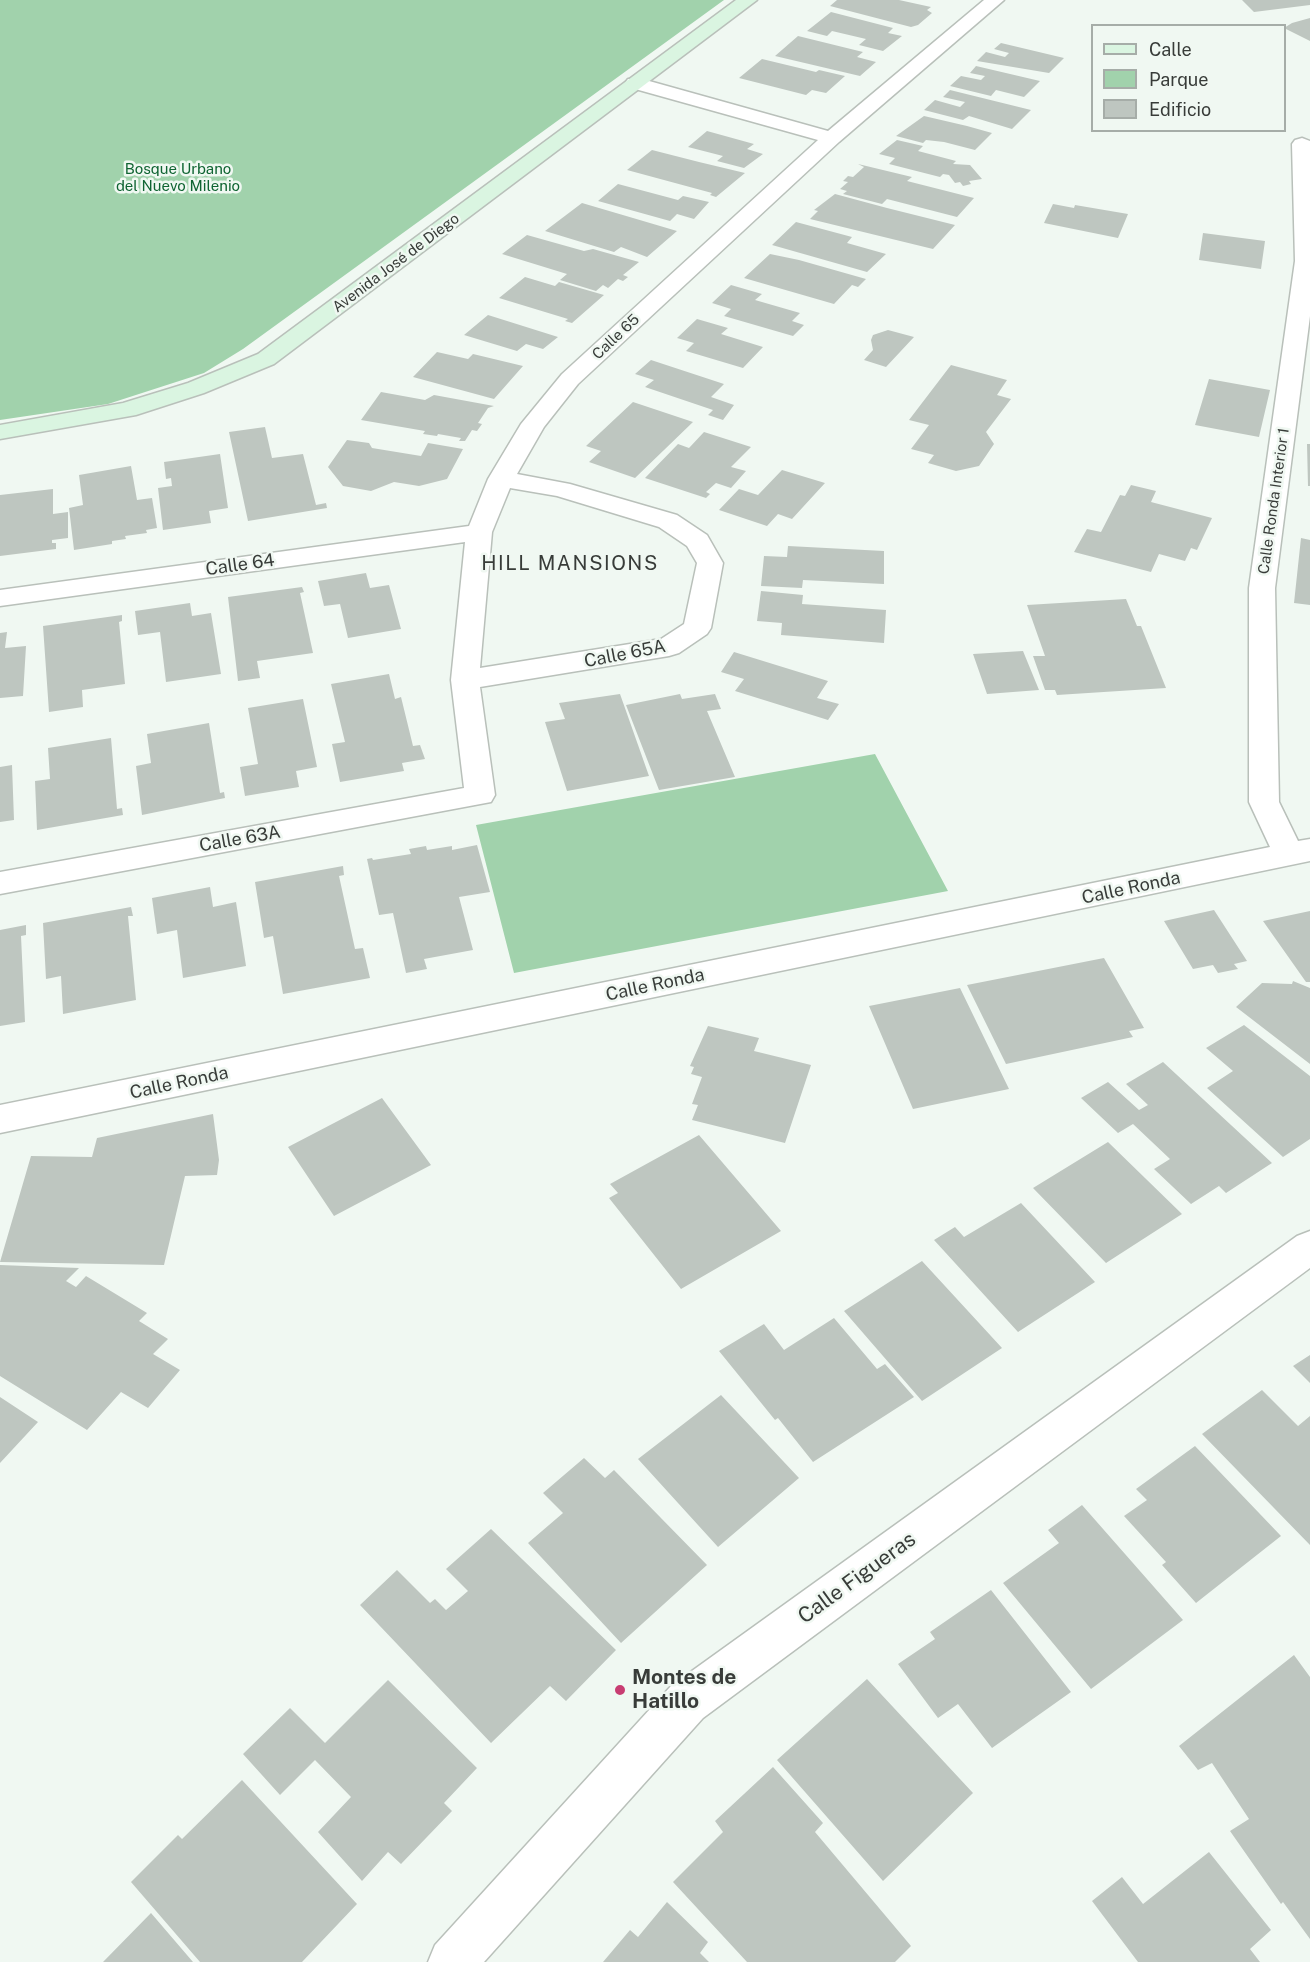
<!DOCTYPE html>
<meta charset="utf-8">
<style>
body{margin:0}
#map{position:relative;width:1310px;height:1962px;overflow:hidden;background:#f0f8f2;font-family:"Public Sans",sans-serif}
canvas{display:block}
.legend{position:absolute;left:1091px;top:24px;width:195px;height:108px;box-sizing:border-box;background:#f0f8f2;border:2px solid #a6ada8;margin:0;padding:8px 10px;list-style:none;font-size:18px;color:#383c39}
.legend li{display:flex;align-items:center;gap:12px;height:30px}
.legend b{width:30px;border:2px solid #a6ada8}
</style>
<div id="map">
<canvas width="1310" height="1962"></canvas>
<ul class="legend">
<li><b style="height:8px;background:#daf5e1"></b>Calle</li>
<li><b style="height:16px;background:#a1d2ac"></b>Parque</li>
<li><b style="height:16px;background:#bec6c0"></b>Edificio</li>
</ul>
</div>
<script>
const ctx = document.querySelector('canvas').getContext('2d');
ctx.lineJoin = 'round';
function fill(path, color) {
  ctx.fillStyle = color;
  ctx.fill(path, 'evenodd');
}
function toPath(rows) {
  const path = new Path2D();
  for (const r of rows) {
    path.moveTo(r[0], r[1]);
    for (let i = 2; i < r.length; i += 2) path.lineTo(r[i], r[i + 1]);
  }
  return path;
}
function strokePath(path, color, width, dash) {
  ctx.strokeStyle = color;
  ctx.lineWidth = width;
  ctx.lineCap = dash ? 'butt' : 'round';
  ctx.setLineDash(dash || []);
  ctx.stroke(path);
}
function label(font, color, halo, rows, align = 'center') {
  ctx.font = font + ' "Public Sans",sans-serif';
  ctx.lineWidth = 5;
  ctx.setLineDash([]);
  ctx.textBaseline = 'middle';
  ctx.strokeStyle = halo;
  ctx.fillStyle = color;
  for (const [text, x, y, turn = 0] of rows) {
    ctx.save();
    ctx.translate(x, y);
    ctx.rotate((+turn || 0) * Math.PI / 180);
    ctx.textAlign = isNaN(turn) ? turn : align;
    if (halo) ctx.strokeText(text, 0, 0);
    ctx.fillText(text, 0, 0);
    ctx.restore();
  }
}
fill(toPath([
 [0,0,724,0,243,349,204,373,108,404,0,420],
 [875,754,948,891,514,973,476,825]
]), '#a1d2ac');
fill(toPath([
 [837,0,899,0,931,7,927,10,932,13,918,25,911,27,830,6],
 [1242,0,1310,0,1310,5,1254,12],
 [831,12,893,28,888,33,902,36,883,51,859,45,866,39,832,31,827,36,807,31],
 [1310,18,1310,41,1284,28,1292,23],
 [798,36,863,52,857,57,876,62,860,76,775,56],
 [1001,43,1064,58,1049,73,977,61,986,52,1005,57,1009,53,994,49],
 [762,59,816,72,819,70,845,76,826,93,812,90,806,95,739,78],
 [976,66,1040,81,1024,97,996,90,991,96,950,86,961,76,981,80,985,76,970,73],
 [950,90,1031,110,1012,129,969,116,963,120,924,110,935,100,960,107,965,102,943,97],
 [924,116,967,126,992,133,975,150,944,142,926,140,923,143,896,136],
 [707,131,754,144,747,149,763,154,744,168,717,161,723,156,688,147],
 [897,140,923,146,918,151,956,161,953,164,970,165,982,179,969,181,971,184,963,186,960,182,955,183,949,175,943,174,940,177,889,164,895,158,879,154],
 [652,150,699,162,745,173,716,197,710,195,712,193,627,170],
 [858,164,912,177,907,181,974,198,957,217,887,199,882,204,843,194,847,191,840,189,848,182,843,181,848,176,853,177,864,167],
 [618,184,678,200,683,196,709,202,694,219,677,214,670,221,598,201],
 [835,194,887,208,955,225,933,249,810,219,818,211,814,210],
 [582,203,633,218,677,231,647,257,621,247,614,252,545,231],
 [1053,204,1074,208,1075,205,1128,214,1118,238,1044,223],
 [796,222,852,237,847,243,886,254,867,272,772,245],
 [1203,233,1265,241,1261,269,1199,260],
 [527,235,584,251,593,249,639,262,623,275,628,277,623,281,618,279,608,288,603,285,596,291,560,280,567,274,502,254],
 [770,254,799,260,866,279,858,287,852,285,834,304,744,278],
 [525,277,555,286,559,282,604,295,572,323,565,321,568,319,499,298],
 [731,285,762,294,755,300,800,313,792,321,804,325,793,336,724,316,731,309,712,303],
 [488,315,558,337,543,349,526,344,517,351,464,335],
 [697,319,728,328,721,334,763,347,743,368,686,351,694,343,677,338],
 [888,330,914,337,886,367,864,360,873,350,871,340,873,335],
 [437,352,468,359,473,354,523,366,494,399,413,377],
 [651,360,724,384,711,397,734,405,723,420,708,415,713,410,645,387,654,380,635,374],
 [951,365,1007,380,997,395,1011,399,986,432,994,444,979,466,956,471,928,463,934,455,911,449,929,425,909,420],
 [1209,379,1270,390,1259,437,1195,425],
 [381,392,425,400,434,395,494,406,488,408,478,423,482,424,477,431,472,430,465,441,459,441,461,438,438,434,437,436,423,434,425,431,361,420],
 [633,402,693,422,635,478,589,462,601,451,586,446],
 [265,427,272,458,303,454,316,505,326,503,327,508,248,521,229,432],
 [704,432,751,447,731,467,746,471,731,488,716,483,706,492,710,494,706,498,645,478,678,444,689,448],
 [347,440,369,443,372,448,421,456,428,443,463,449,447,479,419,486,394,482,371,491,343,486,328,467],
 [1307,444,1310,444,1310,486,1308,486],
 [220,454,228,508,209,511,211,523,163,530,158,488,172,486,171,478,166,479,164,462],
 [131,466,137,500,152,498,157,528,146,530,147,533,125,536,126,539,112,541,112,544,74,550,69,508,83,505,79,475],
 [782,470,825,483,792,519,778,514,767,526,719,510,739,489,758,495],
 [1131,485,1156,491,1151,502,1212,518,1197,550,1191,548,1185,561,1159,554,1151,572,1074,552,1087,529,1101,532,1120,495,1125,496],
 [53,489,53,514,68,512,68,538,52,540,52,543,56,543,56,549,0,556,0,495],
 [1301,538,1310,540,1310,605,1294,603],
 [788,546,884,551,884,584,803,580,802,588,761,586,764,556,787,557],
 [366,573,370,588,389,585,401,629,348,638,340,604,324,606,318,581],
 [302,587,304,592,300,593,313,653,257,661,260,678,238,681,228,597],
 [761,591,803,595,802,604,886,610,884,643,781,635,782,623,757,621],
 [1126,599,1137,626,1141,626,1166,688,1057,695,1055,690,1045,690,1033,656,1045,656,1027,605],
 [190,603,192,616,211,613,221,674,166,682,160,632,138,635,135,611],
 [122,615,122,621,119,622,125,684,82,690,83,707,49,712,43,626],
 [7,632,5,648,26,646,23,696,0,698,0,633],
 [1023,651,1039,690,987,694,973,654],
 [734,652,828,681,817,698,839,704,828,720,735,691,744,679,721,672],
 [389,674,395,699,401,697,413,746,420,745,425,759,402,763,404,771,340,782,332,744,345,742,331,684],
 [620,694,649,776,567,791,545,722,565,719,559,703],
 [680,694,682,699,715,694,721,709,707,711,735,777,659,790,626,705],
 [303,699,317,767,296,771,299,787,245,796,240,767,258,764,248,708],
 [209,723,220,793,224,792,225,798,142,815,136,766,151,763,147,734],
 [111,738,117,809,122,808,123,815,37,830,35,781,50,779,48,748],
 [12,765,14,820,0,822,0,767],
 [477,845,490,892,459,897,473,950,424,959,427,969,406,973,393,913,379,915,367,859,372,858,373,860,411,854,409,849,426,846,427,850,452,846,452,850],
 [343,866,344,875,339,876,355,949,363,948,370,978,283,994,273,936,264,938,255,882],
 [210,887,213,907,236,902,246,966,183,978,177,930,157,934,152,898],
 [131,907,133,916,128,916,136,1000,63,1014,61,976,46,979,43,923],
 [1214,910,1247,961,1234,964,1238,969,1218,973,1213,965,1193,969,1164,921],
 [1310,911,1310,982,1306,982,1263,921],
 [26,925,26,935,21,936,25,1022,0,1026,0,930],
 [1104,958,1144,1028,1129,1031,1133,1037,1006,1064,967,985],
 [1293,981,1310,988,1310,1064,1236,1007,1262,983,1292,984],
 [960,988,1009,1089,913,1109,869,1006],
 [1244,1025,1310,1076,1310,1139,1283,1157,1207,1088,1233,1071,1206,1048],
 [708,1026,759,1038,754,1051,811,1065,785,1143,692,1120,698,1105,692,1104,702,1077,691,1074,694,1067,690,1066],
 [1163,1062,1272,1163,1226,1193,1219,1186,1191,1204,1154,1169,1170,1159,1133,1124,1118,1133,1081,1098,1108,1082,1139,1110,1148,1105,1126,1084],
 [382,1098,431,1165,334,1216,288,1147],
 [213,1114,219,1160,217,1175,185,1176,164,1265,0,1262,31,1156,92,1157,97,1138],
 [699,1135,781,1231,681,1289,609,1198,618,1193,610,1184],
 [1108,1142,1182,1214,1106,1263,1033,1188],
 [1021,1203,1095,1282,1018,1332,934,1240,955,1227,964,1237],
 [922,1261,1002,1348,922,1401,844,1311],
 [0,1265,79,1268,66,1281,76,1287,86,1276,147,1313,139,1321,168,1339,153,1354,180,1370,148,1408,121,1392,87,1430,0,1376],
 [834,1318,877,1369,885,1364,914,1397,813,1462,778,1418,775,1420,719,1351,764,1324,784,1350],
 [1310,1355,1310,1383,1293,1366],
 [1262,1390,1298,1426,1310,1416,1310,1545,1202,1434],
 [721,1395,799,1478,718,1547,638,1459],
 [0,1397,38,1422,0,1463],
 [1195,1446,1281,1536,1196,1603,1162,1565,1166,1562,1124,1516,1147,1500,1136,1489],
 [584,1458,605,1478,614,1470,707,1565,621,1643,528,1543,563,1513,543,1493],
 [1082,1505,1183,1620,1091,1689,1003,1583,1059,1543,1048,1530],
 [491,1529,616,1650,566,1701,550,1686,491,1743,360,1605,397,1570,430,1603,435,1599,446,1610,468,1591,446,1569],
 [991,1590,1071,1692,992,1748,958,1704,938,1718,898,1664,935,1639,930,1632],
 [1294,1655,1310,1677,1310,1939,1283,1902,1281,1904,1230,1831,1249,1819,1212,1763,1198,1770,1179,1746],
 [867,1679,973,1793,883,1881,777,1760],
 [388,1680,477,1768,444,1803,452,1811,401,1864,388,1852,362,1881,318,1832,351,1797,315,1760,280,1795,243,1754,290,1708,325,1743],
 [773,1767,823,1823,815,1832,911,1946,895,1962,747,1962,673,1882,723,1832,715,1821],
 [242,1780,357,1904,302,1962,200,1962,131,1882,178,1835,182,1839],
 [1209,1852,1271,1930,1250,1949,1260,1962,1138,1962,1092,1901,1122,1877,1143,1904],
 [667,1902,708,1942,700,1953,709,1962,603,1962,630,1930,638,1937],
 [151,1913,193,1962,103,1962]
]), '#bec6c0');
const street = toPath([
 [984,0,1004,0,839,142,578,384,544,427,517,474,570,484,677,515,707,535,723,563,711,628,707,634,679,653,669,656,480,687,495,795,491,802,0,894,0,872,464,788,451,680,465,542,0,606,0,590,469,526,488,479,521,424,562,374,818,140,628,87,625,83,628,79,642,79,828,131,984,0],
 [510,488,557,496,659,527,687,546,697,563,684,624,661,639,480,668,492,532,510,488],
 [1302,138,1310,141,1310,316,1275,588,1279,802,1298,841,1310,839,1310,861,0,1133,0,1105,1270,847,1249,802,1249,588,1295,261,1292,144,1295,140,1302,138],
 [1310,1231,1310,1268,703,1718,484,1962,428,1962,435,1945,671,1686,1297,1236,1310,1231]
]);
const secondary = toPath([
 [736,0,757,0,274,364,204,393,136,415,0,439,0,425,123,403,188,383,258,354,736,0]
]);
strokePath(street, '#b9c0ba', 3);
strokePath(secondary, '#b9c0ba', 3);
fill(street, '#fff');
fill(secondary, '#daf5e1');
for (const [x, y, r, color] of [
 [620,1690,6,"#c83d72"]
]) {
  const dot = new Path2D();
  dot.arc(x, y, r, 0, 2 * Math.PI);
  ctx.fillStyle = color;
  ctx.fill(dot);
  strokePath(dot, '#f0f8f2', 2);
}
label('15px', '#0f6432', '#f0f8f2', [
 ["Bosque Urbano",178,169],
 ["del Nuevo Milenio",178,186]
]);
label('15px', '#383c39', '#f0f8f2', [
 ["Avenida José de Diego",396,263,-37],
 ["Calle 65",616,337,-43],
 ["Calle Ronda Interior 1",1274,501,-82]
]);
label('18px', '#383c39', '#f0f8f2', [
 ["Calle 64",240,565,-8],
 ["Calle 65A",625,654,-11],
 ["Calle 63A",240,839,-10],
 ["Calle Ronda",1131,888,-12],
 ["Calle Ronda",655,985,-12],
 ["Calle Ronda",179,1083,-12]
]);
ctx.letterSpacing = '1.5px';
label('20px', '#383c39', '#f0f8f2', [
 ["HILL MANSIONS",570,564]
]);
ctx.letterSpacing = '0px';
label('21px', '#383c39', '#f0f8f2', [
 ["Calle Figueras",857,1578,-36]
]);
label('bold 21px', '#383c39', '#f0f8f2', [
 ["Montes de",632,1678],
 ["Hatillo",632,1702]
], 'left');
</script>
